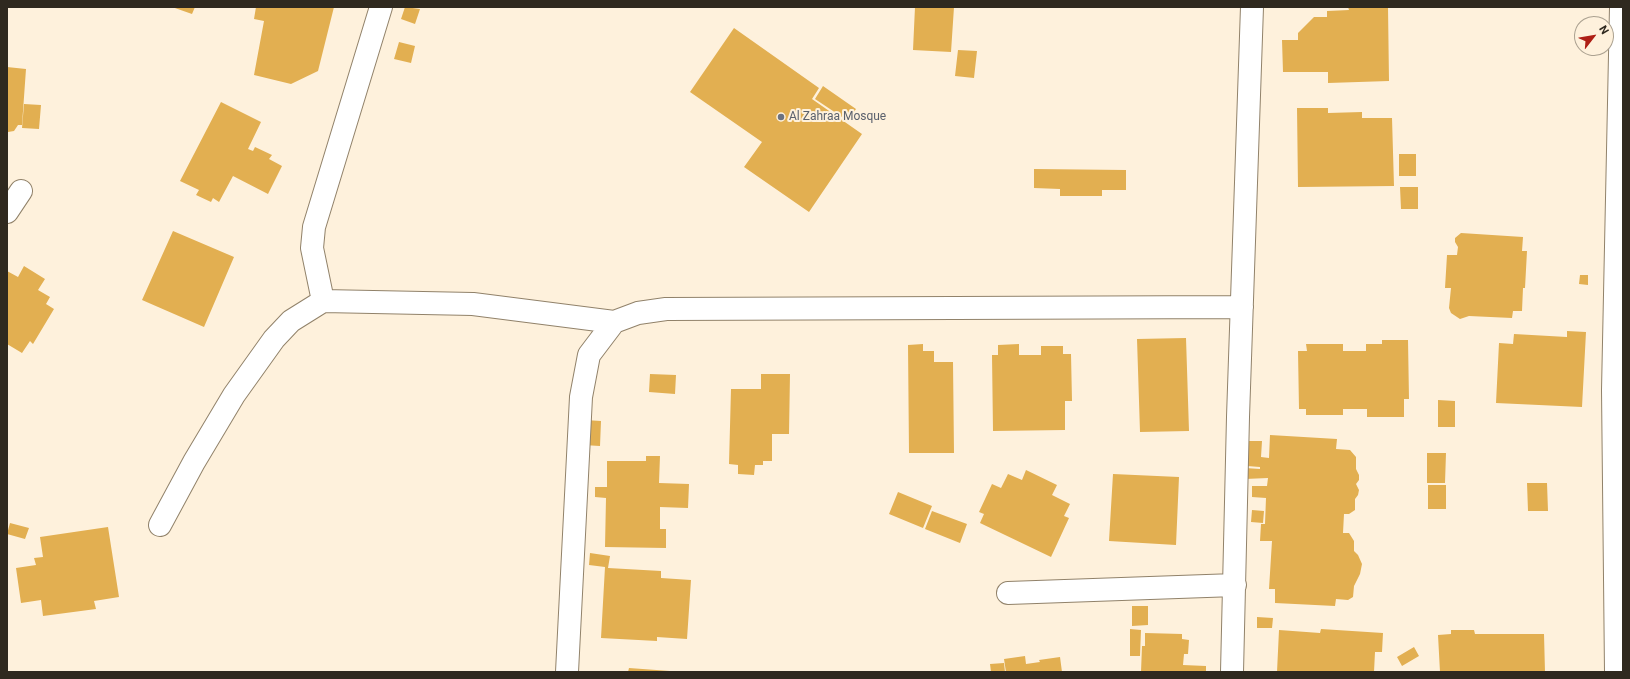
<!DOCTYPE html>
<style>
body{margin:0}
#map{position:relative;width:1630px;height:679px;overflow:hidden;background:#fef1dc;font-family:Roboto,sans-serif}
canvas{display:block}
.frame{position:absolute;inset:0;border:8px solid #2f291f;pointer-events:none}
.north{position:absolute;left:1574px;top:16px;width:40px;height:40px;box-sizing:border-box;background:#fef1dc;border:1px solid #aba190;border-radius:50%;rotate:59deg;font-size:11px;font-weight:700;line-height:16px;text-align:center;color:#2f291f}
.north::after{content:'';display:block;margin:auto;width:14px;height:18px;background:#ae1f15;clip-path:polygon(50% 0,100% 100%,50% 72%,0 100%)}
</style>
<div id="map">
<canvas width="1630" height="679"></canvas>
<div class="frame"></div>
<div class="north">N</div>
</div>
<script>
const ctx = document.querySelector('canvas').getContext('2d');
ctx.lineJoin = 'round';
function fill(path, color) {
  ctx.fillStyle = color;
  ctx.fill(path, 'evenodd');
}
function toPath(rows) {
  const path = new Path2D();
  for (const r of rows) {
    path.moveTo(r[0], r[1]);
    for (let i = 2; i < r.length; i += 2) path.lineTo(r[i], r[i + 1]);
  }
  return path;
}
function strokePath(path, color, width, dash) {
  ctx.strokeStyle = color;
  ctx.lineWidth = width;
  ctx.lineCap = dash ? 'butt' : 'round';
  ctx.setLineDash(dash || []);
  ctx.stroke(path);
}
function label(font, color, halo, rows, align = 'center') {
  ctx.font = font + ' Roboto,sans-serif';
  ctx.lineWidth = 4;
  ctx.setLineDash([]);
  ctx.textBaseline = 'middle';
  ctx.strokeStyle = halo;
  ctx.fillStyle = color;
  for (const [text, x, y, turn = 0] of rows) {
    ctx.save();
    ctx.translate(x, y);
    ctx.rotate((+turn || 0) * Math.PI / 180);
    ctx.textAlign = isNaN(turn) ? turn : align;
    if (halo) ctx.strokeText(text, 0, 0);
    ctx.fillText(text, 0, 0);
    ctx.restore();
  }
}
fill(toPath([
 [172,7,195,7,192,14],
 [256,7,334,7,318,71,291,84,254,75,264,21,254,19],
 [405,7,420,9,415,24,401,19],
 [915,7,954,7,951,52,913,50],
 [1348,7,1388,7,1389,81,1328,83,1328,72,1283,72,1282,40,1298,40,1298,33,1314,17,1327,17,1327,11,1349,10],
 [734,28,819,88,812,99,862,134,809,212,744,167,762,142,690,92],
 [399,42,415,46,411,63,394,59],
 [958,50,977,51,974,78,955,76],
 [7,67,26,69,22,125,18,125,14,131,8,132],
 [823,86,856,109,848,121,815,99],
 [221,102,261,122,248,149,253,151,255,147,272,155,269,159,282,166,268,194,233,176,219,202,213,198,211,202,196,195,199,190,180,181],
 [24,104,41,105,39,129,22,128],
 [1297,108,1328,108,1328,113,1362,112,1362,118,1392,118,1394,186,1298,187],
 [1399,154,1416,154,1416,176,1399,176],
 [1034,169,1126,170,1126,190,1102,190,1102,196,1060,196,1060,189,1034,188],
 [1400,187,1418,187,1418,209,1401,209],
 [173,231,234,257,204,327,142,300],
 [1461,233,1523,237,1522,251,1527,251,1525,288,1523,288,1522,311,1513,311,1512,318,1469,316,1460,319,1451,313,1449,308,1451,288,1445,288,1447,255,1457,255,1458,247,1455,242,1455,238],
 [24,266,45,279,38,290,50,297,46,304,54,309,33,344,30,341,22,353,7,344,7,271,18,277],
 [1580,275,1588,275,1588,285,1579,284],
 [1567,331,1586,332,1582,407,1496,403,1499,343,1513,344,1514,334,1567,337],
 [1186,338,1189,431,1140,432,1137,339],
 [1382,340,1408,340,1409,399,1404,399,1404,417,1367,417,1367,409,1343,409,1343,415,1306,415,1306,409,1299,409,1298,351,1307,351,1306,344,1343,344,1343,351,1366,351,1366,344,1382,344],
 [923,344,923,351,934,351,934,362,953,362,954,453,909,453,908,345],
 [1019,344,1019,355,1041,355,1041,346,1063,346,1063,354,1071,354,1072,401,1065,401,1065,430,993,431,992,355,998,355,998,345],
 [650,374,676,375,675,394,649,392],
 [761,374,790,374,789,434,772,434,772,461,763,461,763,465,755,465,754,475,738,474,738,465,729,464,731,389,761,389],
 [1438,400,1455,401,1455,427,1438,427],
 [585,420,601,421,600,446,583,445],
 [1270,435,1337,439,1336,449,1350,450,1356,457,1356,469,1359,475,1359,480,1356,484,1359,490,1358,495,1355,499,1355,510,1349,514,1344,514,1343,533,1349,533,1354,541,1354,551,1358,555,1362,564,1360,574,1354,586,1353,597,1348,600,1336,599,1335,606,1275,603,1275,589,1269,589,1272,541,1260,541,1261,524,1265,524,1266,498,1252,497,1252,486,1267,486,1268,478,1245,479,1245,468,1260,469,1260,467,1247,466,1248,441,1262,441,1261,457,1269,458],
 [1427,453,1446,453,1445,483,1427,483],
 [646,456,660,456,659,483,689,484,688,508,660,507,660,529,666,529,666,548,605,547,606,498,595,497,595,487,607,487,607,461,646,461],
 [1026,470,1057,485,1052,495,1070,504,1064,516,1069,518,1051,557,980,523,984,514,979,512,992,484,1001,488,1008,474,1022,480],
 [1113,474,1179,477,1176,545,1109,541],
 [1527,483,1547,483,1548,511,1528,511],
 [1428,485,1446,485,1446,509,1428,509],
 [898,492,932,506,923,528,889,514],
 [1252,510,1264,511,1263,523,1251,522],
 [932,511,967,524,960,543,925,529],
 [10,523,29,528,25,539,7,534],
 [108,527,119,597,94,601,96,609,43,616,41,600,21,603,16,568,36,565,34,558,43,557,40,537],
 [590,553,610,556,608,568,661,571,661,578,691,580,687,639,657,637,657,641,601,638,605,567,589,565],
 [1132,606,1148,606,1148,625,1132,626],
 [1257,617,1273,618,1272,628,1257,628],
 [1130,629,1141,630,1140,656,1130,656],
 [1321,629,1383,633,1382,652,1375,652,1374,672,1277,672,1279,630,1320,633],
 [1451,630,1474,630,1475,634,1544,634,1545,672,1440,672,1438,635,1451,634],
 [1145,633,1182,634,1182,639,1189,640,1188,654,1184,654,1183,665,1206,666,1206,672,1141,672,1142,646,1145,646],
 [1414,647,1419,656,1402,666,1397,657],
 [1025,656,1026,664,1040,662,1039,660,1060,657,1062,672,1006,672,1004,659],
 [1004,663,1005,672,991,672,990,664],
 [629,668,670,671,670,672,628,672]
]), '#e2af51');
const minor = toPath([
 [7,212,21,191],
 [323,301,312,248,314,227,381,7],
 [160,525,194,462,234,395,274,339,291,321,323,301,473,304,614,322],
 [1008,593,1235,585],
 [567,672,581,397,589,355,614,322,638,313,666,309,1242,307],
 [1232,672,1238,417,1252,7],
 [1616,672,1613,390,1621,7]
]);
strokePath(minor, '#91826a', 24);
strokePath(minor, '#fff', 22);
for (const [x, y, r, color] of [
 [781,117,4,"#6b7280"]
]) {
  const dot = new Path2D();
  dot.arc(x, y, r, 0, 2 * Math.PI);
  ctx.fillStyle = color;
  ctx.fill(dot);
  strokePath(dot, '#fef1dc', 1.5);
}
label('12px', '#5b616d', '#fef1dc', [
 ["Al Zahraa Mosque",789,117]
], 'left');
</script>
